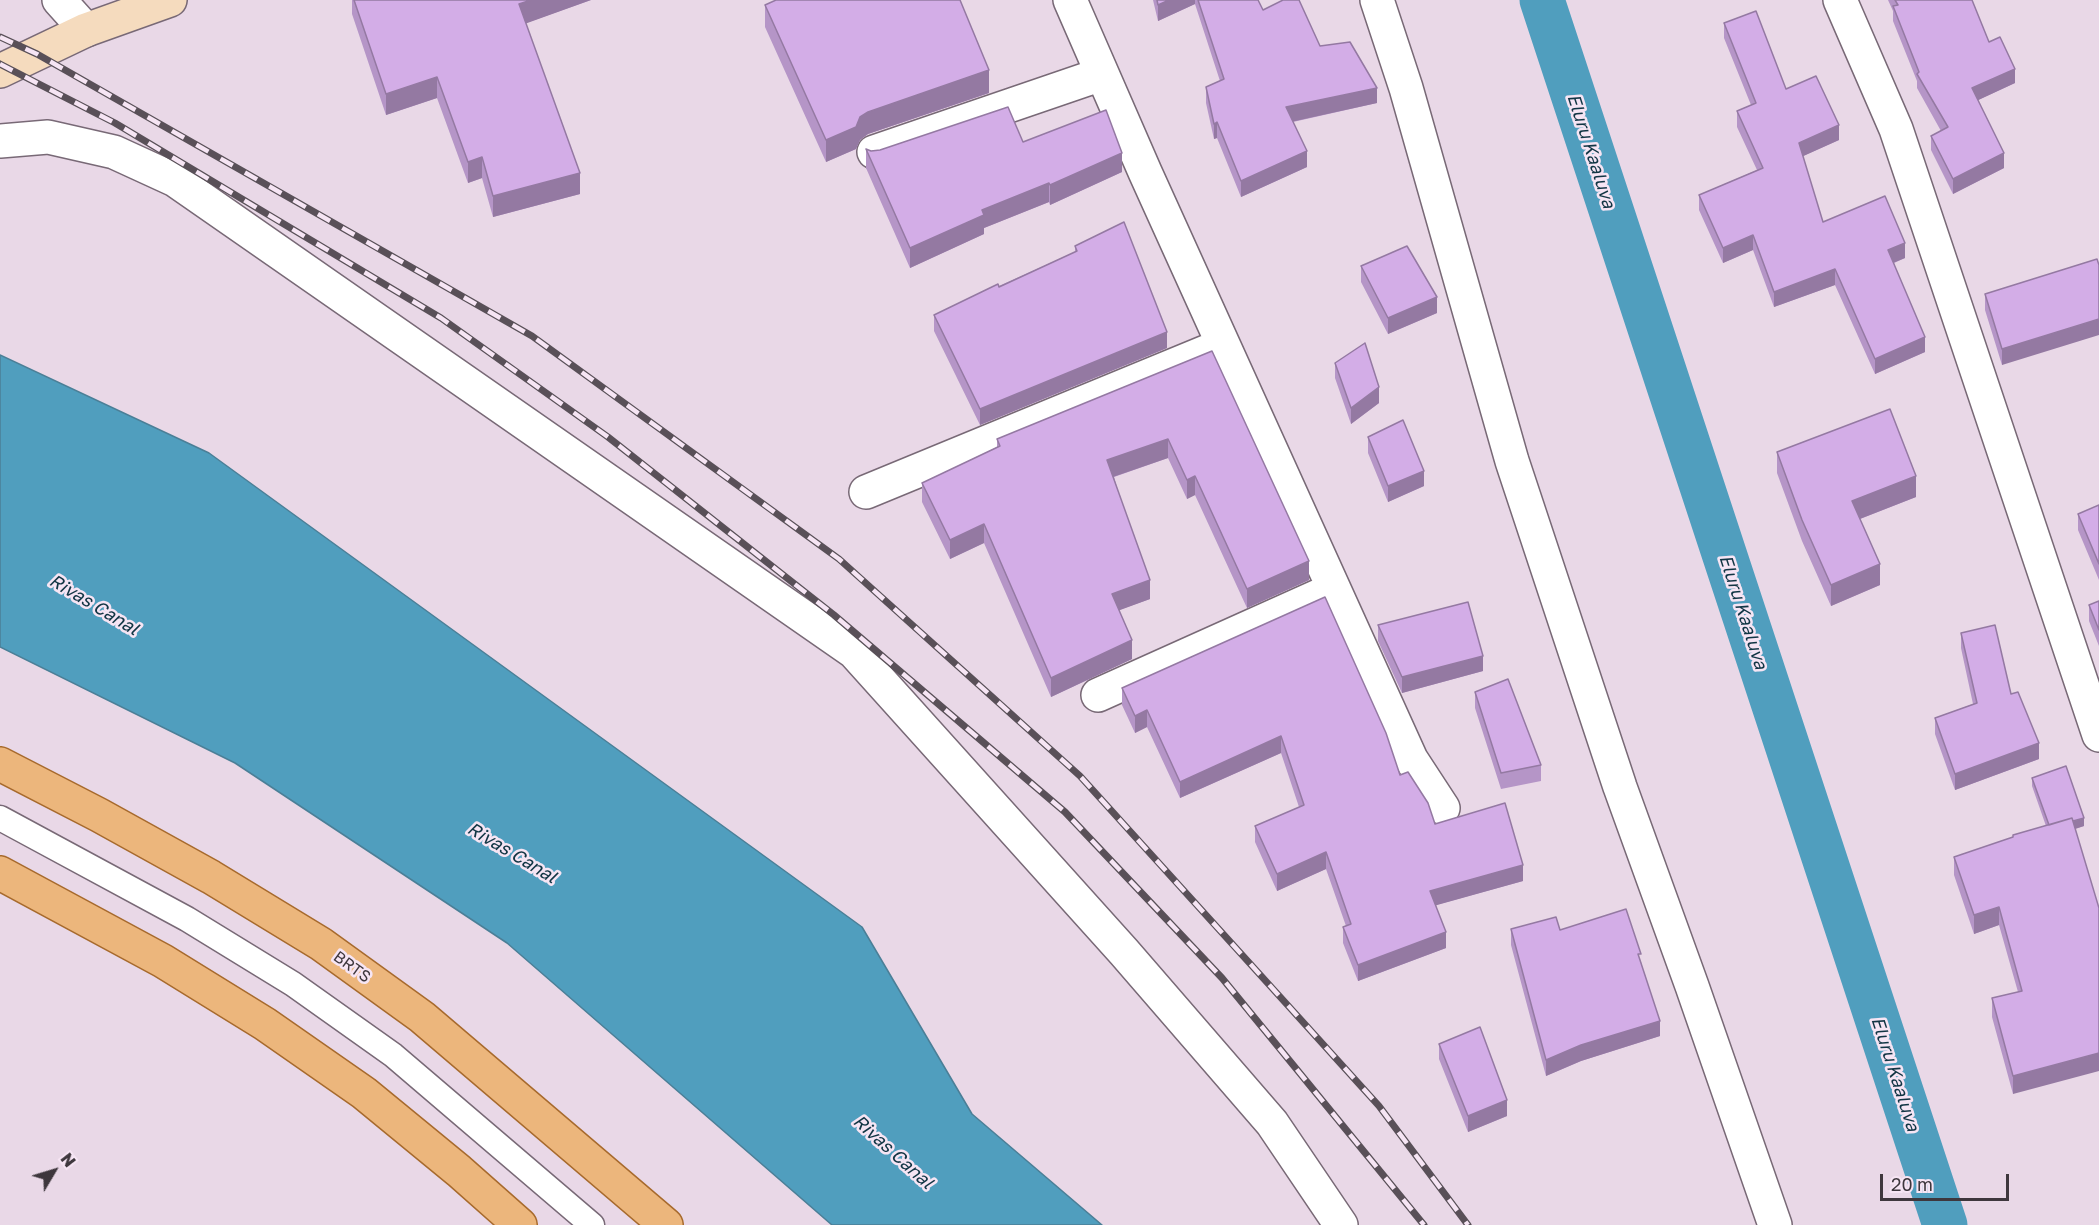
<!DOCTYPE html>
<style>
body{margin:0}
#map{position:relative;width:2099px;height:1225px;overflow:hidden;background:#e9d8e7;font-family:"Golos Text",sans-serif}
canvas{display:block}
.north{position:absolute;left:24px;top:1141px;width:60px;height:60px;-webkit-text-stroke:4px #f6e5f4;paint-order:stroke;rotate:52deg;font-size:16px;font-weight:700;line-height:24px;text-align:center;color:#3e373d}
.north::after{content:'';display:block;margin:auto;width:21px;height:27px;background:#3e373d;clip-path:polygon(50% 0,100% 100%,50% 72%,0 100%)}
.scale{position:absolute;left:1880px;top:1174px;width:129px;height:27px;box-sizing:border-box;border:3px solid #3e373d;border-top:0;padding-left:8px;font-size:18px;line-height:21px;white-space:nowrap;color:#3e373d;-webkit-text-stroke:4px #f6e5f4;paint-order:stroke}
</style>
<div id="map">
<canvas width="2099" height="1225"></canvas>
<div class="north">N</div>
<div class="scale">20 m</div>
</div>
<script>
const ctx = document.querySelector('canvas').getContext('2d');
ctx.lineJoin = 'round';
function fill(path, color) {
  ctx.fillStyle = color;
  ctx.fill(path, 'evenodd');
}
function toPath(rows) {
  const path = new Path2D();
  for (const r of rows) {
    path.moveTo(r[0], r[1]);
    for (let i = 2; i < r.length; i += 2) path.lineTo(r[i], r[i + 1]);
  }
  return path;
}
function strokePath(path, color, width, dash) {
  ctx.strokeStyle = color;
  ctx.lineWidth = width;
  ctx.lineCap = dash ? 'butt' : 'round';
  ctx.setLineDash(dash || []);
  ctx.stroke(path);
}
function label(font, color, halo, rows, align = 'center') {
  ctx.font = font + ' "Golos Text",sans-serif';
  ctx.lineWidth = 5;
  ctx.setLineDash([]);
  ctx.textBaseline = 'middle';
  ctx.strokeStyle = halo;
  ctx.fillStyle = color;
  for (const [text, x, y, turn = 0] of rows) {
    ctx.save();
    ctx.translate(x, y);
    ctx.rotate((+turn || 0) * Math.PI / 180);
    ctx.textAlign = isNaN(turn) ? turn : align;
    if (halo) ctx.strokeText(text, 0, 0);
    ctx.fillText(text, 0, 0);
    ctx.restore();
  }
}
const water = toPath([
 [0,355,209,453,862,927,972,1114,1102,1225,832,1225,507,943,235,763,0,647,0,355]
]);
fill(water, '#509ebe');
strokePath(water, '#4b7f97', 1.5);
strokePath(toPath([
 [1542,0,1945,1225]
]), '#509ebe', 45);
const lane = toPath([
 [0,818,187,919,293,984,393,1055,592,1225]
]);
const street = toPath([
 [59,0,86,30],
 [1070,0,1145,172,1411,759,1443,808],
 [1377,0,1406,88,1512,461,1620,787,1692,986,1775,1225],
 [1840,0,1896,129,2099,735],
 [0,141,48,137,114,152,175,180,854,652,1124,952,1272,1123,1341,1225],
 [874,152,1102,74],
 [866,492,1223,345],
 [1098,695,1334,589]
]);
const secondary = toPath([
 [0,71,86,30,170,0]
]);
const primary = toPath([
 [0,764,99,815,211,877,321,944,422,1017,666,1225],
 [0,873,163,961,265,1024,364,1093,459,1171,520,1225]
]);
strokePath(lane, '#786976', 27);
strokePath(street, '#786976', 36);
strokePath(secondary, '#786976', 36);
strokePath(primary, '#a76a2d', 36);
strokePath(lane, '#fff', 24);
strokePath(street, '#fff', 33);
strokePath(secondary, '#f5dbbe', 33);
strokePath(primary, '#ecb67c', 33);
const rail = toPath([
 [0,37,37,54,532,336,839,559,1080,776,1379,1106,1468,1225],
 [0,64,115,123,441,318,608,437,834,615,1065,812,1222,978,1424,1225]
]);
strokePath(rail, '#595058', 7);
strokePath(rail, '#f6e5f4', 4.5, [14]);
fill(toPath([
 [352,0,591,0,526,23,580,194,493,217,482,178,468,183,437,98,386,115,352,14],
 [1153,0,1258,0,1263,10,1320,46,1377,103,1293,122,1307,167,1241,197,1217,138,1214,139,1206,103,1206,87,1220,81,1195,4,1158,21],
 [1888,0,1972,0,1989,42,2015,83,1978,100,2004,168,1953,194,1931,150,1931,136,1941,131,1917,88,1917,81,1893,21,1893,11],
 [765,5,989,93,868,134,860,140,856,149,826,162,765,27],
 [1724,23,1786,89,1839,140,1803,156,1823,222,1905,258,1894,263,1925,352,1875,374,1835,285,1774,307,1753,250,1723,263,1699,210,1699,195,1757,170,1737,127,1737,111,1751,105,1724,38],
 [1023,142,1122,172,1050,205,1049,202,984,228,984,234,910,268,866,168,866,149,871,151],
 [1075,246,1167,348,980,425,934,331,934,315,1075,252],
 [2099,265,2002,365,1985,310,1985,294],
 [1361,266,1437,313,1388,334,1361,282],
 [1212,351,1309,580,1247,608,1195,495,1187,499,1168,458,1114,477,1150,599,1119,610,1132,659,1051,697,984,543,950,559,922,502,922,483,997,447,997,439],
 [1335,363,1379,403,1351,424,1335,378],
 [1368,437,1424,486,1388,502,1368,453],
 [1777,452,1916,497,1860,519,1880,585,1831,606,1802,541,1777,473],
 [2099,505,2099,580,2078,530,2078,514],
 [1325,597,1400,775,1435,824,1523,881,1436,905,1446,948,1358,981,1343,943,1343,927,1346,926,1326,869,1277,891,1255,842,1255,826,1299,807,1281,753,1180,798,1147,727,1135,733,1122,705,1122,688],
 [2099,601,2099,646,2089,621,2089,605],
 [1378,625,1483,671,1402,693,1378,641],
 [1961,633,2011,694,2039,759,1955,790,1935,734,1935,718,1973,704,1961,648],
 [1475,692,1541,765,1541,781,1501,789,1475,708],
 [2032,778,2084,826,2075,829,2013,1094,1992,1017,1992,998,2018,992,1999,925,1974,934,1954,875,1954,857,2013,837,2013,835,2046,826,2032,786],
 [1511,929,1560,930,1641,962,1660,1036,1581,1061,1546,1076,1511,945],
 [1439,1044,1507,1116,1468,1132,1439,1059]
]), '#b595c7');
fill(toPath([
 [531,0,591,0,519,26,519,4],
 [1169,0,1195,0,1195,4,1158,21,1158,5],
 [2015,69,2015,83,1972,103,1972,88],
 [989,70,989,93,868,134,860,140,856,149,826,162,826,140,868,112],
 [437,77,437,98,386,115,386,94],
 [1377,88,1377,103,1286,123,1286,107],
 [1217,122,1217,138,1214,139,1214,124],
 [1839,125,1839,140,1799,158,1799,143],
 [1307,151,1307,167,1241,197,1241,181],
 [1122,153,1122,172,1050,205,1050,185],
 [2004,153,2004,168,1953,194,1953,179],
 [482,157,482,178,468,183,468,162],
 [580,173,580,194,493,217,493,196],
 [1049,183,1049,202,984,228,984,234,910,268,910,248,982,210],
 [1753,235,1753,250,1723,263,1723,248],
 [1905,243,1905,258,1888,265,1888,250],
 [1835,269,1835,285,1774,307,1774,292],
 [1437,297,1437,313,1388,334,1388,318],
 [2099,319,2099,335,2002,365,2002,349],
 [1167,332,1167,348,980,425,980,409],
 [1925,337,1925,352,1875,374,1875,359],
 [1379,387,1379,403,1351,424,1351,408],
 [1168,439,1168,458,1107,479,1107,460],
 [1424,471,1424,486,1388,502,1388,486],
 [1195,476,1195,495,1187,499,1187,480],
 [1916,476,1916,497,1852,522,1852,501],
 [984,524,984,543,950,559,950,540],
 [1309,561,1309,580,1247,608,1247,589],
 [1880,564,1880,585,1831,606,1831,585],
 [1150,580,1150,599,1112,613,1112,594],
 [1132,640,1132,659,1051,697,1051,678],
 [1483,656,1483,671,1402,693,1402,677],
 [1147,710,1147,727,1135,733,1135,716],
 [1281,736,1281,753,1180,798,1180,782],
 [2039,743,2039,759,1955,790,1955,774],
 [2084,818,2084,826,2050,837,2050,829],
 [1326,852,1326,869,1277,891,1277,874],
 [1523,865,1523,881,1430,907,1430,891],
 [1999,907,1999,925,1974,934,1974,915],
 [1446,932,1446,948,1358,981,1358,965],
 [1660,1021,1660,1036,1581,1061,1546,1076,1546,1060,1581,1045],
 [2099,1053,2099,1071,2013,1094,2013,1076],
 [1507,1100,1507,1116,1468,1132,1468,1116]
]), '#9479a2');
const building = toPath([
 [354,0,531,0,519,4,580,173,493,196,482,157,468,162,437,77,386,94,354,0],
 [776,0,960,0,989,70,868,112,860,117,856,127,826,140,765,5,776,0],
 [1157,0,1169,0,1158,5,1157,0],
 [1198,0,1258,0,1263,10,1283,0,1299,0,1320,46,1350,42,1377,88,1286,107,1307,151,1241,181,1217,122,1214,124,1206,87,1224,79,1198,0],
 [1895,0,1972,0,1989,42,2000,37,2015,69,1972,88,2004,153,1953,179,1931,136,1948,127,1917,74,1919,72,1893,6,1898,5,1895,0],
 [1756,11,1786,89,1816,76,1839,125,1799,143,1823,222,1885,196,1905,243,1888,250,1925,337,1875,359,1835,269,1774,292,1753,235,1723,248,1699,195,1763,168,1737,111,1756,103,1724,23,1756,11],
 [1008,107,1023,142,1106,110,1122,153,1050,185,1049,183,982,210,984,215,910,248,866,149,871,151,880,150,1008,107],
 [1124,222,1167,332,980,409,934,315,998,284,999,287,1077,251,1075,246,1124,222],
 [1407,246,1437,297,1388,318,1361,266,1407,246],
 [2097,259,2099,265,2099,319,2002,349,1985,294,2097,259],
 [1365,343,1379,387,1351,408,1335,363,1365,343],
 [1212,351,1309,561,1247,589,1195,476,1187,480,1168,439,1107,460,1150,580,1112,594,1132,640,1051,678,984,524,950,540,922,483,1000,446,997,439,1212,351],
 [1890,409,1916,476,1852,501,1880,564,1831,585,1802,520,1777,452,1890,409],
 [1403,420,1424,471,1388,486,1368,437,1403,420],
 [2099,505,2099,564,2078,514,2099,505],
 [1325,597,1386,733,1400,775,1408,772,1428,803,1435,824,1505,803,1523,865,1430,891,1446,932,1358,965,1343,927,1351,924,1326,852,1277,874,1255,826,1304,805,1281,736,1180,782,1147,710,1135,716,1122,688,1325,597],
 [2099,601,2099,630,2089,605,2099,601],
 [1468,602,1483,656,1402,677,1378,625,1468,602],
 [1995,625,2011,694,2018,692,2039,743,1955,774,1935,718,1977,703,1961,633,1995,625],
 [1508,679,1541,765,1501,773,1475,692,1508,679],
 [2066,766,2084,818,2073,821,2072,818,2049,825,2032,778,2066,766],
 [2072,818,2099,908,2099,1053,2013,1076,1992,998,2022,991,1999,907,1974,915,1954,857,2013,837,2013,835,2072,818],
 [1626,909,1641,954,1638,954,1660,1021,1581,1045,1546,1060,1511,929,1556,917,1560,930,1626,909],
 [1480,1027,1507,1100,1468,1116,1439,1044,1480,1027]
]);
fill(building, '#d3ade7');
strokePath(building, '#9479a2', 1.5);
label('16px', '#3e373d', '#f6e5f4', [
 ["BRTS",352,967,36]
]);
label('italic 18px', '#113544', '#f6e5f4', [
 ["Eluru Kaaluva",1591,151,72],
 ["Rivas Canal",94,605,31],
 ["Eluru Kaaluva",1743,612,72],
 ["Rivas Canal",512,853,31],
 ["Eluru Kaaluva",1895,1074,72],
 ["Rivas Canal",893,1152,42]
]);
</script>
